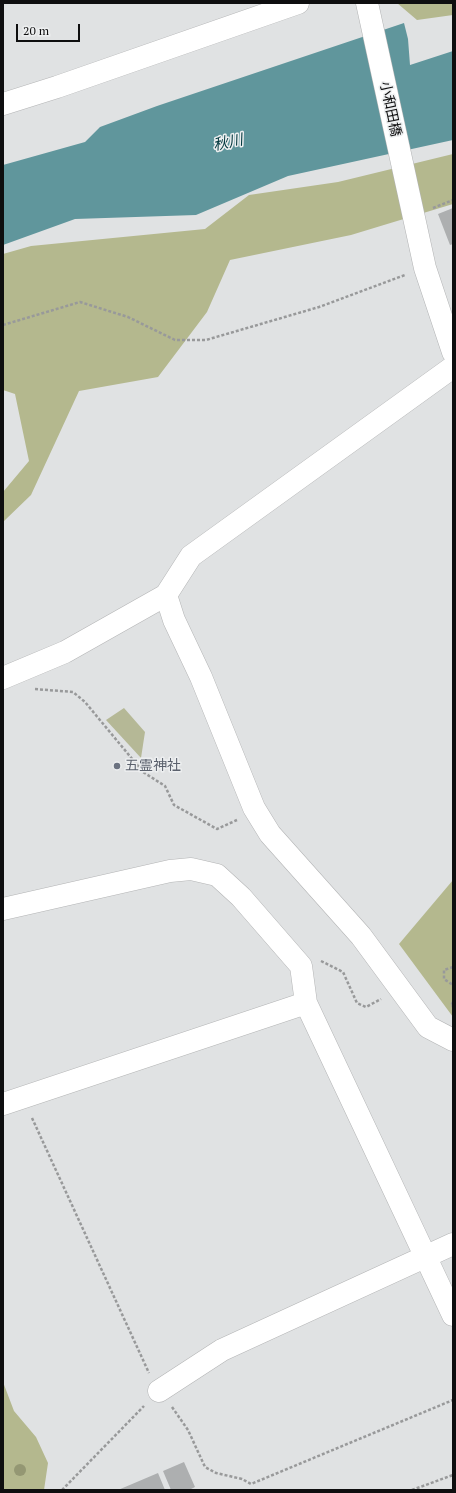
<!DOCTYPE html>
<meta charset="utf-8">
<style>
body{margin:0}
#map{position:relative;width:456px;height:1493px;overflow:hidden;background:#e0e2e3;font-family:"PT Serif",serif}
canvas{display:block}
.frame{position:absolute;inset:0;border:4px solid #0e0e0f;pointer-events:none}
.scale{position:absolute;left:16px;top:24px;width:64px;height:18px;box-sizing:border-box;border:2px solid #0e0e0f;border-top:0;padding-left:5px;font-size:12px;line-height:14px;white-space:nowrap;color:#0e0e0f;-webkit-text-stroke:3px #edeff0;paint-order:stroke}
</style>
<div id="map">
<canvas width="456" height="1493"></canvas>
<div class="frame"></div>
<div class="scale">20 m</div>
</div>
<script>
const ctx = document.querySelector('canvas').getContext('2d');
ctx.lineJoin = 'round';
function fill(path, color) {
  ctx.fillStyle = color;
  ctx.fill(path, 'evenodd');
}
function toPath(rows) {
  const path = new Path2D();
  for (const r of rows) {
    path.moveTo(r[0], r[1]);
    for (let i = 2; i < r.length; i += 2) path.lineTo(r[i], r[i + 1]);
  }
  return path;
}
function strokePath(path, color, width, dash) {
  ctx.strokeStyle = color;
  ctx.lineWidth = width;
  ctx.lineCap = dash ? 'butt' : 'round';
  ctx.setLineDash(dash || []);
  ctx.stroke(path);
}
function label(font, color, halo, rows, align = 'center') {
  ctx.font = font + ' "PT Serif","Noto Sans JP",serif';
  ctx.lineWidth = 3;
  ctx.setLineDash([]);
  ctx.textBaseline = 'middle';
  ctx.strokeStyle = halo;
  ctx.fillStyle = color;
  for (const [text, x, y, turn = 0] of rows) {
    ctx.save();
    ctx.translate(x, y);
    ctx.rotate((+turn || 0) * Math.PI / 180);
    ctx.textAlign = isNaN(turn) ? turn : align;
    if (halo) ctx.strokeText(text, 0, 0);
    ctx.fillText(text, 0, 0);
    ctx.restore();
  }
}
fill(toPath([
 [124,708,145,732,141,758,106,720]
]), '#b5b896');
fill(toPath([
 [397,3,453,3,453,15,417,20],
 [453,154,453,204,351,235,230,260,207,312,158,377,79,391,31,495,3,522,3,492,29,461,15,394,3,390,3,254,31,246,205,229,249,195,338,182],
 [453,880,453,1017,399,944],
 [3,1382,14,1411,36,1437,48,1463,44,1490,3,1490]
]), '#b4b88e');
fill(toPath([
 [404,23,408,39,410,65,453,51,453,140,288,176,196,215,75,219,3,245,3,165,85,142,100,127,157,106]
]), '#60969c');
fill(toPath([
 [453,208,453,244,450,245,438,214],
 [184,1462,195,1487,189,1490,171,1490,163,1471],
 [158,1473,165,1490,118,1490]
]), '#adafb0');
const minor = toPath([
 [367,3,425,268,453,352],
 [3,104,57,87,298,3],
 [166,595,174,620,201,677,254,808,270,834,361,936,428,1027,453,1040],
 [3,678,65,652,166,595,191,556,453,367],
 [3,909,170,871,191,869,217,875,241,897,301,966,306,1003,453,1315],
 [3,1104,306,1003],
 [159,1391,222,1350,453,1244]
]);
strokePath(minor, '#b3b4b5', 23);
strokePath(toPath([
 [433,208,453,200],
 [3,325,80,302,128,317,175,340,206,340,319,307,405,275],
 [35,689,73,692,85,702,143,772,165,786,174,805,217,829,237,820],
 [321,961,343,972,357,1003,366,1007,381,999],
 [453,967,444,970,444,979,453,985],
 [453,1002,451,1006,453,1006],
 [32,1118,149,1373],
 [172,1407,188,1430,205,1467,216,1473,242,1479,251,1484,453,1400],
 [62,1490,144,1406],
 [412,1490,453,1475]
]), '#98999a', 2.5, [3, 2]);
strokePath(minor, '#fff', 22);
ctx.fillStyle = '#949773';
for (const [x, y] of [
 [20,1470]
]) {
  ctx.beginPath();
  ctx.arc(x, y, 6, 0, 2 * Math.PI);
  ctx.fill();
}
for (const [x, y, r, color] of [
 [117,766,4,"#6b7280"]
]) {
  const dot = new Path2D();
  dot.arc(x, y, r, 0, 2 * Math.PI);
  ctx.fillStyle = color;
  ctx.fill(dot);
  strokePath(dot, '#edeff0', 1.5);
}
label('14px', '#0e0e0f', '#edeff0', [
 ["小和田橋",390,109,78]
]);
label('14px', '#5b616d', '#edeff0', [
 ["五霊神社",125,766]
], 'left');
label('italic 15px', '#03393f', '#edeff0', [
 ["秋川",228,143,-12]
]);
</script>
